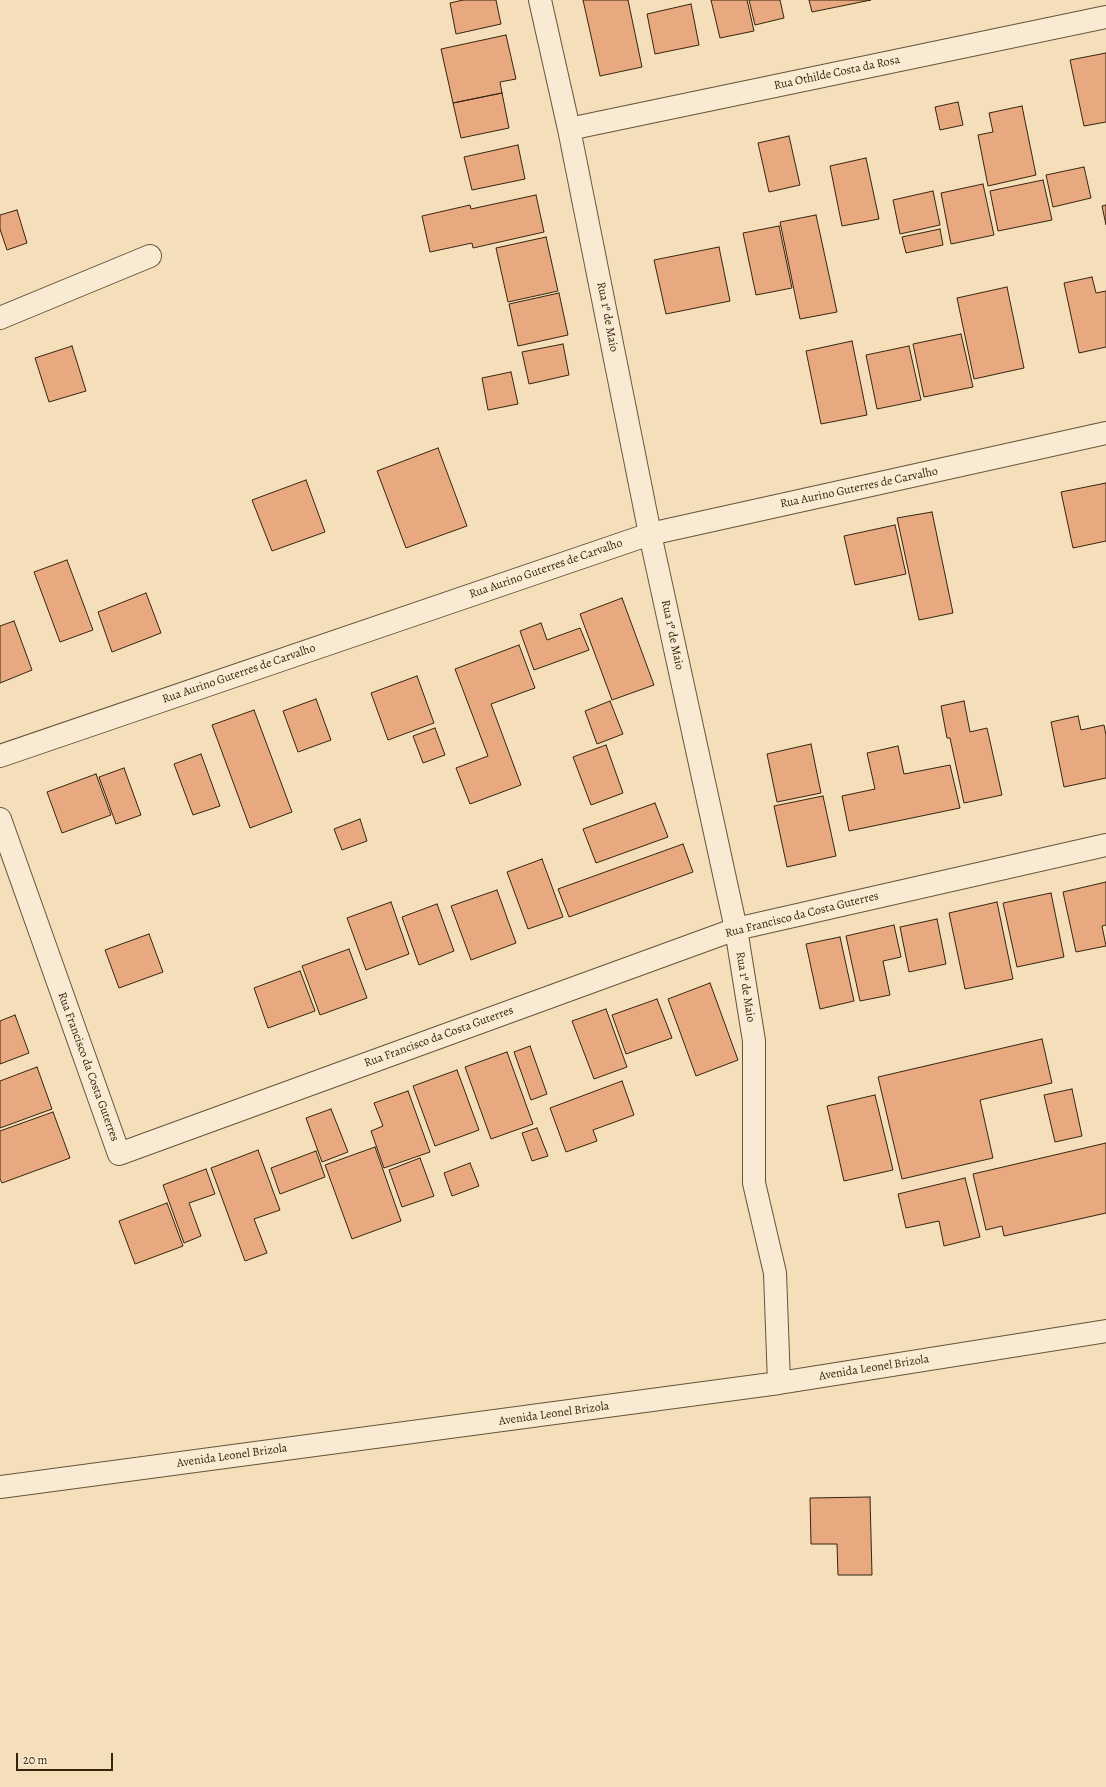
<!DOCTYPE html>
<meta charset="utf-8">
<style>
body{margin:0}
#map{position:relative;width:1106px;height:1787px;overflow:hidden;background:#f5dfbb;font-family:Alegreya,serif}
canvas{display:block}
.scale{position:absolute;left:16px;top:1753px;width:97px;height:18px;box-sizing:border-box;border:2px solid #35250d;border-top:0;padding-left:5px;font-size:12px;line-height:14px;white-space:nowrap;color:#35250d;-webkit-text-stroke:3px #f8ead3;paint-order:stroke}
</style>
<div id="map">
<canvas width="1106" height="1787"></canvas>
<div class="scale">20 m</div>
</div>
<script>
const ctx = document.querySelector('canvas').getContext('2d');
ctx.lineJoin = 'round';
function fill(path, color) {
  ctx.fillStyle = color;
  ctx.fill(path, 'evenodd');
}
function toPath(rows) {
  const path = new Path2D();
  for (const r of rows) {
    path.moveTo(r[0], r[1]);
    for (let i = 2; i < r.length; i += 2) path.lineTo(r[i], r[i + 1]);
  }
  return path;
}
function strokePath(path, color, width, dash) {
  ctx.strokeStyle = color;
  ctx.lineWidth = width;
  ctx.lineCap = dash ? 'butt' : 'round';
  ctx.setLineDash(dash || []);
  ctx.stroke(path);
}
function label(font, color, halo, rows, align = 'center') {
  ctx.font = font + ' Alegreya,serif';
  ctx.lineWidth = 3.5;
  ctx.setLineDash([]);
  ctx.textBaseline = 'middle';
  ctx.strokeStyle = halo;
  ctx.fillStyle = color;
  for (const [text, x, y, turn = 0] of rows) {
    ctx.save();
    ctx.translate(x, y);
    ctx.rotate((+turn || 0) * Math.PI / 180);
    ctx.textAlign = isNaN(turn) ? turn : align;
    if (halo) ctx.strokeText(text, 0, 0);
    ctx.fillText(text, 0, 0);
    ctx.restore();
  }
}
const building = toPath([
 [463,0,496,0,501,24,456,34,450,3,463,0],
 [583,0,628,0,642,67,600,76,583,0],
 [711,0,747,0,754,31,720,38,711,0],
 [749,0,780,0,784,18,755,25,749,0],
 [809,0,871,0,812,12,809,0],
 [691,4,699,45,655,54,647,14,691,4],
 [506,35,516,79,500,82,502,93,453,103,441,49,506,35],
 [1106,53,1106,122,1084,126,1070,60,1106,53],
 [502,93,509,128,461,138,453,103,502,93],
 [958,102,963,125,940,130,935,107,958,102],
 [1022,106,1036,175,988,186,978,135,993,132,989,113,1022,106],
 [789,136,800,185,769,192,758,143,789,136],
 [518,145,525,179,472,190,464,157,518,145],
 [866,158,879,219,842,226,830,166,866,158],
 [1084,167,1091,198,1053,207,1046,175,1084,167],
 [1043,180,1052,220,998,231,990,191,1043,180],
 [983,184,994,235,951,244,941,193,983,184],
 [933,191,940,225,900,234,893,200,933,191],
 [536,195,544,232,473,248,472,243,430,252,422,216,470,205,471,209,536,195],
 [1106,205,1106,225,1102,206,1106,205],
 [17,210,27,243,7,250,0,229,0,215,17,210],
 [816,215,837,312,800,319,780,222,816,215],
 [779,226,792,288,756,295,743,233,779,226],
 [940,229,943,245,906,253,902,237,940,229],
 [546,237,558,291,508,302,496,248,546,237],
 [719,247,730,301,666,314,654,260,719,247],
 [1092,277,1096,293,1106,291,1106,347,1079,353,1064,283,1092,277],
 [1007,287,1024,368,974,379,957,298,1007,287],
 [559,293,568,335,518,346,509,304,559,293],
 [961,334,973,387,924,397,913,344,961,334],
 [852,341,867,415,821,424,806,351,852,341],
 [563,344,569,375,529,384,522,352,563,344],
 [72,346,86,391,49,402,35,358,72,346],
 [909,346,921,400,877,409,866,355,909,346],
 [511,372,518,404,488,410,482,378,511,372],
 [438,448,467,526,406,548,377,471,438,448],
 [306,480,325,532,272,551,252,500,306,480],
 [1106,483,1106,541,1073,548,1061,492,1106,483],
 [932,512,953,613,919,620,897,518,932,512],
 [895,525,906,574,855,585,844,536,895,525],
 [67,560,93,630,60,642,34,572,67,560],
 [146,593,161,633,112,652,98,612,146,593],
 [622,598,654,685,612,700,580,614,622,598],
 [14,621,32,670,0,683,0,626,14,621],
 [541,623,547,640,580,628,589,650,534,670,520,631,541,623],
 [519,645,535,688,491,704,521,785,470,804,456,768,488,756,455,669,519,645],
 [417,676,434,723,388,740,371,693,417,676],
 [316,699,331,740,298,752,283,711,316,699],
 [610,701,623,734,597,744,585,711,610,701],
 [964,701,970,732,987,728,1002,795,964,803,950,738,947,738,941,706,964,701],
 [254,710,292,812,250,828,212,725,254,710],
 [1078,716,1081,730,1104,725,1106,735,1106,778,1064,787,1051,722,1078,716],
 [435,728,445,755,423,763,413,736,435,728],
 [811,744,821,793,777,802,767,754,811,744],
 [606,745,623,793,591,805,573,757,606,745],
 [898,746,904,774,950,765,960,808,849,831,842,796,875,789,867,753,898,746],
 [201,754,220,806,193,815,174,764,201,754],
 [124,768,141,815,116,824,99,777,124,768],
 [96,774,111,815,62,833,47,792,96,774],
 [823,796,836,856,787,867,774,806,823,796],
 [655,803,668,837,596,863,583,829,655,803],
 [360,819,367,841,342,850,334,829,360,819],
 [683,844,693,872,569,917,558,889,683,844],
 [542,859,563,917,528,929,507,872,542,859],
 [1106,882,1106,925,1102,926,1106,946,1076,952,1063,892,1106,882],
 [497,890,516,943,471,960,451,906,497,890],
 [1051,893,1064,957,1017,967,1003,903,1051,893],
 [391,902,409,954,366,970,347,918,391,902],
 [997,902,1013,979,965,989,949,913,997,902],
 [437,904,454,951,419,965,402,917,437,904],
 [937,919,946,964,909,972,900,927,937,919],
 [894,925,901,957,883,961,890,995,860,1001,846,936,894,925],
 [149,934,163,972,119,988,105,950,149,934],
 [840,937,854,1001,820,1009,806,944,840,937],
 [349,949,367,998,320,1015,302,966,349,949],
 [300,971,315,1011,268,1028,254,988,300,971],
 [710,983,738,1060,696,1076,668,999,710,983],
 [657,999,672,1038,626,1054,612,1015,657,999],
 [606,1009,627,1067,594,1079,572,1021,606,1009],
 [15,1015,29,1053,0,1064,0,1021,15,1015],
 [1042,1039,1052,1083,980,1100,993,1158,902,1179,878,1077,1042,1039],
 [530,1046,547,1094,531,1100,514,1052,530,1046],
 [507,1052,533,1124,491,1139,465,1067,507,1052],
 [37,1067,52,1109,0,1128,0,1081,37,1067],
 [457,1070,479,1130,435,1146,413,1086,457,1070],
 [622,1081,634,1115,593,1130,597,1141,566,1152,550,1108,622,1081],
 [1072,1089,1082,1136,1055,1142,1044,1095,1072,1089],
 [408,1091,430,1152,384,1168,371,1131,383,1126,374,1103,408,1091],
 [875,1095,893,1170,844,1181,827,1106,875,1095],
 [331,1109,348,1152,322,1162,306,1118,331,1109],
 [53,1112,70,1158,2,1183,0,1179,0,1131,53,1112],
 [537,1128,548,1156,532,1161,522,1133,537,1128],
 [1106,1143,1106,1213,1004,1236,1002,1226,986,1230,973,1174,1106,1143],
 [375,1147,401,1221,352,1239,325,1165,375,1147],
 [258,1150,280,1210,254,1219,267,1253,245,1261,211,1168,258,1150],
 [316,1151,325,1177,280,1194,271,1168,316,1151],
 [420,1158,434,1196,402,1207,389,1170,420,1158],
 [470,1163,479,1186,452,1196,444,1173,470,1163],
 [206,1169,215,1194,189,1203,201,1236,184,1243,163,1185,206,1169],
 [965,1178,980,1237,944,1246,939,1221,906,1228,898,1194,965,1178],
 [167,1203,183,1246,135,1264,119,1221,167,1203],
 [870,1497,872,1575,838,1575,837,1544,811,1544,810,1498,870,1497]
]);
fill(building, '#e8a981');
strokePath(building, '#35250d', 1);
const minor = toPath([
 [540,0,569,129,650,534,736,929,754,1041,754,1183,775,1273,779,1383],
 [569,129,1106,17],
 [0,318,150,256],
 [0,1487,779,1383,1106,1331]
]);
const tertiary = toPath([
 [0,756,650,534,1106,433],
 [0,819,119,1154,736,929,1106,845]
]);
strokePath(minor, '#655438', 24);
strokePath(tertiary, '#655438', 24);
strokePath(minor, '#f8ead3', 22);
strokePath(tertiary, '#f8ead3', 22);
label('12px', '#35250d', '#f8ead3', [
 ["Rua Othilde Costa da Rosa",837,73,-12],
 ["Rua 1º de Maio",607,317,79],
 ["Rua Aurino Guterres de Carvalho",859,488,-12],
 ["Rua Aurino Guterres de Carvalho",546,569,-19],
 ["Rua 1º de Maio",672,635,78],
 ["Rua Aurino Guterres de Carvalho",239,674,-19],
 ["Rua Francisco da Costa Guterres",802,915,-14],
 ["Rua 1º de Maio",745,987,81],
 ["Rua Francisco da Costa Guterres",439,1037,-20],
 ["Rua Francisco da Costa Guterres",88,1067,70],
 ["Avenida Leonel Brizola",874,1368,-9],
 ["Avenida Leonel Brizola",554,1414,-8],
 ["Avenida Leonel Brizola",232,1456,-8]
]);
</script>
